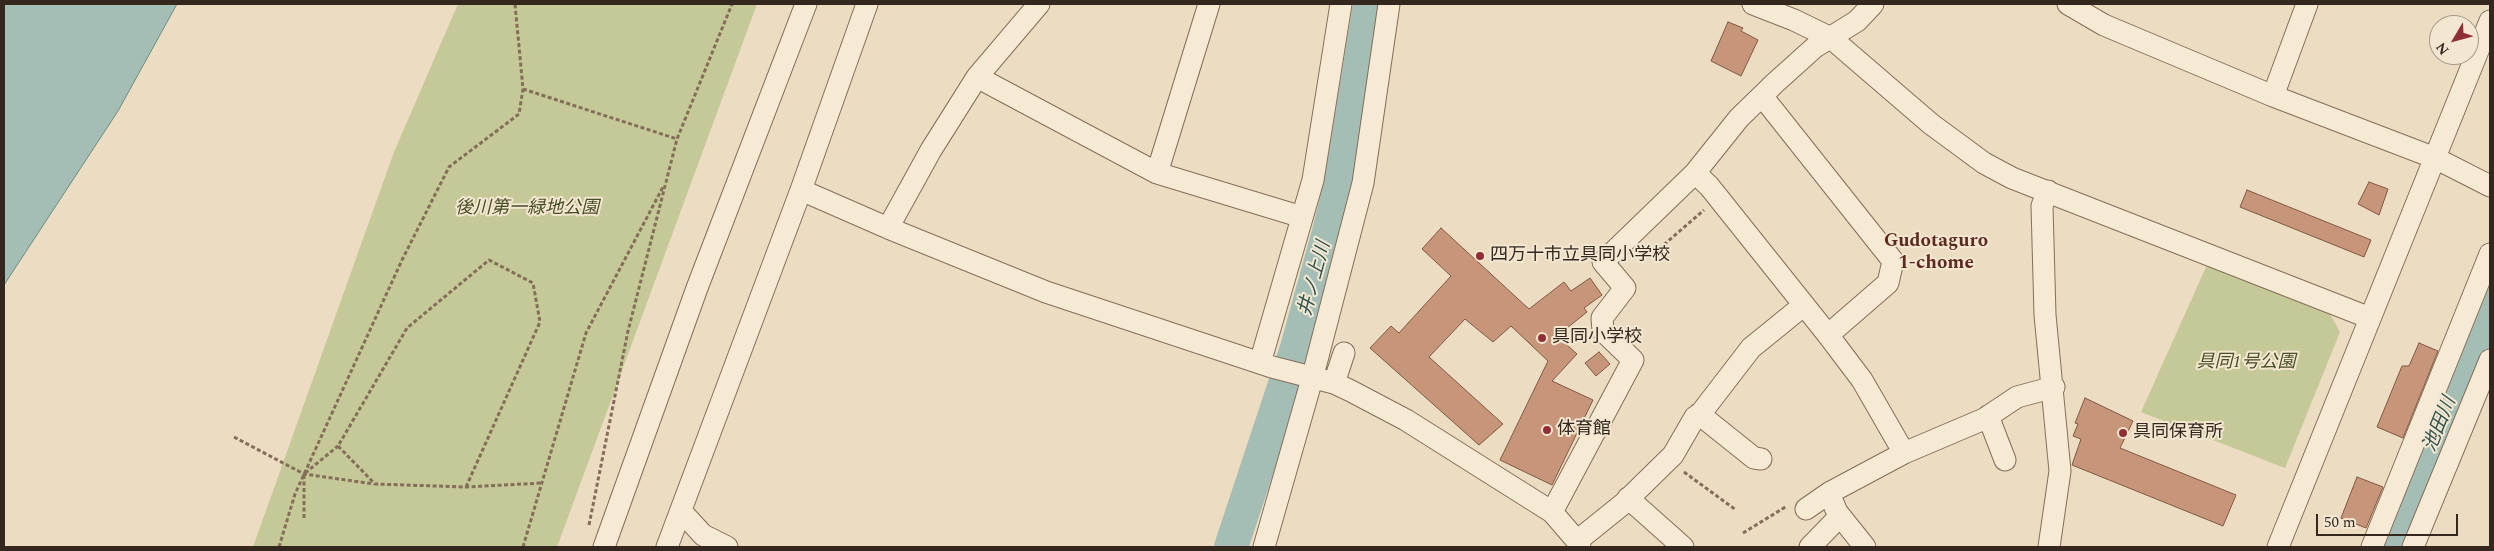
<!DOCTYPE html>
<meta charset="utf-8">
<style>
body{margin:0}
#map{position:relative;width:2494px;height:551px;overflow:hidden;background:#ebdcc2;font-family:Spectral,serif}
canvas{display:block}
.frame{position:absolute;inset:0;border:5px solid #34271e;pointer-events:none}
.north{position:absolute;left:2429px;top:15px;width:50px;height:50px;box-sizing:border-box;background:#f3e7d1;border:1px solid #a79a89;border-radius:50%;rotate:233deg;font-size:14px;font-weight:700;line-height:20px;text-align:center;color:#34271e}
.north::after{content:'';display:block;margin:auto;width:18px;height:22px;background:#8f2e34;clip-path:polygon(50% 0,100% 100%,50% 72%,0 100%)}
.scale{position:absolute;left:2316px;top:514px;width:142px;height:22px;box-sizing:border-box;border:2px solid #34271e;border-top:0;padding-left:6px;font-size:15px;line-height:18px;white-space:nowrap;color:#34271e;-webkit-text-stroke:4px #f3e7d1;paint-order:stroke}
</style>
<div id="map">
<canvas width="2494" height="551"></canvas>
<div class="frame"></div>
<div class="north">N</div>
<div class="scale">50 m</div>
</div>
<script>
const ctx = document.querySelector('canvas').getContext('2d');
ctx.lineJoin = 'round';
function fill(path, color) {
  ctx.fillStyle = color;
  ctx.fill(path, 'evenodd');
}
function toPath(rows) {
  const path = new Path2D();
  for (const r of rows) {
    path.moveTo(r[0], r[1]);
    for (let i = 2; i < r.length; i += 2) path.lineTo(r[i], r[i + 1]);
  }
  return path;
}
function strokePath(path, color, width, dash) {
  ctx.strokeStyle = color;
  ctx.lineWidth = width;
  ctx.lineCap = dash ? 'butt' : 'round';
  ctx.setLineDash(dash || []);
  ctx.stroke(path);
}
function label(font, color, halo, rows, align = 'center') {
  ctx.font = font + ' Spectral,"Noto Sans JP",serif';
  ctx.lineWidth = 4;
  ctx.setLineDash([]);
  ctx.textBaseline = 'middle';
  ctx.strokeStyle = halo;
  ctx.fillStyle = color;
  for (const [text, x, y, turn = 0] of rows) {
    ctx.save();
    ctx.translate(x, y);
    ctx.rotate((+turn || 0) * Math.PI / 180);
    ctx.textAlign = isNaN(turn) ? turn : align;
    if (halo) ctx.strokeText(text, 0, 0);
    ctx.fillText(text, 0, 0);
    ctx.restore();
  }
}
fill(toPath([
 [458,4,757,4,557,547,253,547,394,152],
 [2207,265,2328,310,2340,332,2285,468,2141,412]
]), '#c5c897');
const water = toPath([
 [4,4,177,4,118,111,4,285,4,4]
]);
fill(water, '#a4beb5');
strokePath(water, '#6c8b82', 1);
strokePath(toPath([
 [1231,547,1297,348,1329,232,1341,182,1370,4],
 [2391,547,2490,303]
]), '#a4beb5', 34);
const building = toPath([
 [1728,22,1743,28,1741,31,1758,40,1741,76,1711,61,1728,22],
 [2369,182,2388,189,2379,215,2358,204,2369,182],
 [2247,190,2371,240,2364,257,2240,207,2247,190],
 [1441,228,1529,309,1564,282,1571,291,1590,278,1602,295,1584,308,1587,312,1557,336,1577,354,1552,381,1593,400,1552,485,1500,460,1548,361,1511,326,1493,342,1465,319,1429,357,1503,424,1479,445,1370,348,1391,326,1399,333,1451,276,1422,249,1441,228],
 [2419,343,2438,351,2403,438,2377,427,2402,366,2409,366,2419,343],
 [1599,352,1610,364,1596,376,1585,363,1599,352],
 [2085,398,2133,421,2120,448,2236,495,2223,526,2072,465,2081,439,2073,436,2078,424,2075,423,2085,398],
 [2357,477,2383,487,2366,528,2341,518,2357,477]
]);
fill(building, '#c7967a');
strokePath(building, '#815742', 1);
const minor = toPath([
 [1753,4,1794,20,1831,38,1931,124,1984,163,2012,178,2370,318],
 [2068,4,2104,25,2273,96,2435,158,2490,186],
 [977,77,1157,173,1302,217],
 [1762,96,1893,261,1888,283,1828,335],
 [2273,96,2307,4],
 [1157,173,1209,4],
 [1695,173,1709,186,1828,335,1862,380,1904,453],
 [801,190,888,228,1046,292,1272,367,1334,383,1351,391,1406,420,1552,512,1577,541],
 [2048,191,2042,206,2045,315,2060,471,2049,547],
 [888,228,931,150,977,77,1039,4],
 [1260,363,1313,180,1341,4],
 [1334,383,1344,353],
 [1699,414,1754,458,1761,459],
 [1988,416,2005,460],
 [1628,498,1683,547],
 [1806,509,1829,493],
 [681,511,703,535,727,547],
 [1552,512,1633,360,1603,331,1602,318,1625,288,1603,262,1695,173,1739,118,1775,83,1815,47,1857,21,1873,4],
 [604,547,697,288,806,4],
 [667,547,801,190,867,4],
 [1264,547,1312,379,1363,183,1389,4],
 [1580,547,1577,541,1623,504,1673,455,1695,417,1701,413,1751,348,1804,305],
 [1810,547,1840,516],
 [1865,547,1837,512,1829,493,1904,453,1984,419,2017,397,2054,387],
 [2278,547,2490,21],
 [2372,547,2490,254],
 [2413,547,2490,360]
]);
strokePath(minor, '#846e5a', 23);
strokePath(toPath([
 [523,89,677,139],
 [1659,249,1704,210],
 [234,437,304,474,374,484],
 [1684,472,1736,510],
 [466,487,540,322,533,283,489,260,407,328,338,446,375,484,466,487,542,483],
 [304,518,304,474,338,446],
 [589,525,628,331,677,139,732,4],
 [1743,533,1787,506],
 [279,547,295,494,402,260,449,167,519,114,523,89,515,4],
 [523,547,586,333,663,187]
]), '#846e5a', 3, [4, 2.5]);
strokePath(minor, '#f6ead5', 21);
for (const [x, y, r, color] of [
 [1480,256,5,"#8f2e34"],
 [1542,338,5,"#8f2e34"],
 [1547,430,5,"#8f2e34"],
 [2123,433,5,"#8f2e34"]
]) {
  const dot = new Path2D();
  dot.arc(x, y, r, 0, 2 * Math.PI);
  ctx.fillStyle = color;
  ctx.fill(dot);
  strokePath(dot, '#f3e7d1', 2);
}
label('italic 18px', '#474f26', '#f3e7d1', [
 ["後川第一緑地公園",527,209],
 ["具同1号公園",2246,363]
]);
label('18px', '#34271e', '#f3e7d1', [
 ["四万十市立具同小学校",1490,256],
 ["具同小学校",1552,338],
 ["体育館",1557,430],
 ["具同保育所",2133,433]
], 'left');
label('bold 19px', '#5e2920', '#f3e7d1', [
 ["Gudotaguro",1936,242],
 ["1-chome",1936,264]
]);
label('italic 19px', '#2e534f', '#f3e7d1', [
 ["井ノ上川",1316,279,-75],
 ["池田川",2441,425,-68]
]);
</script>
